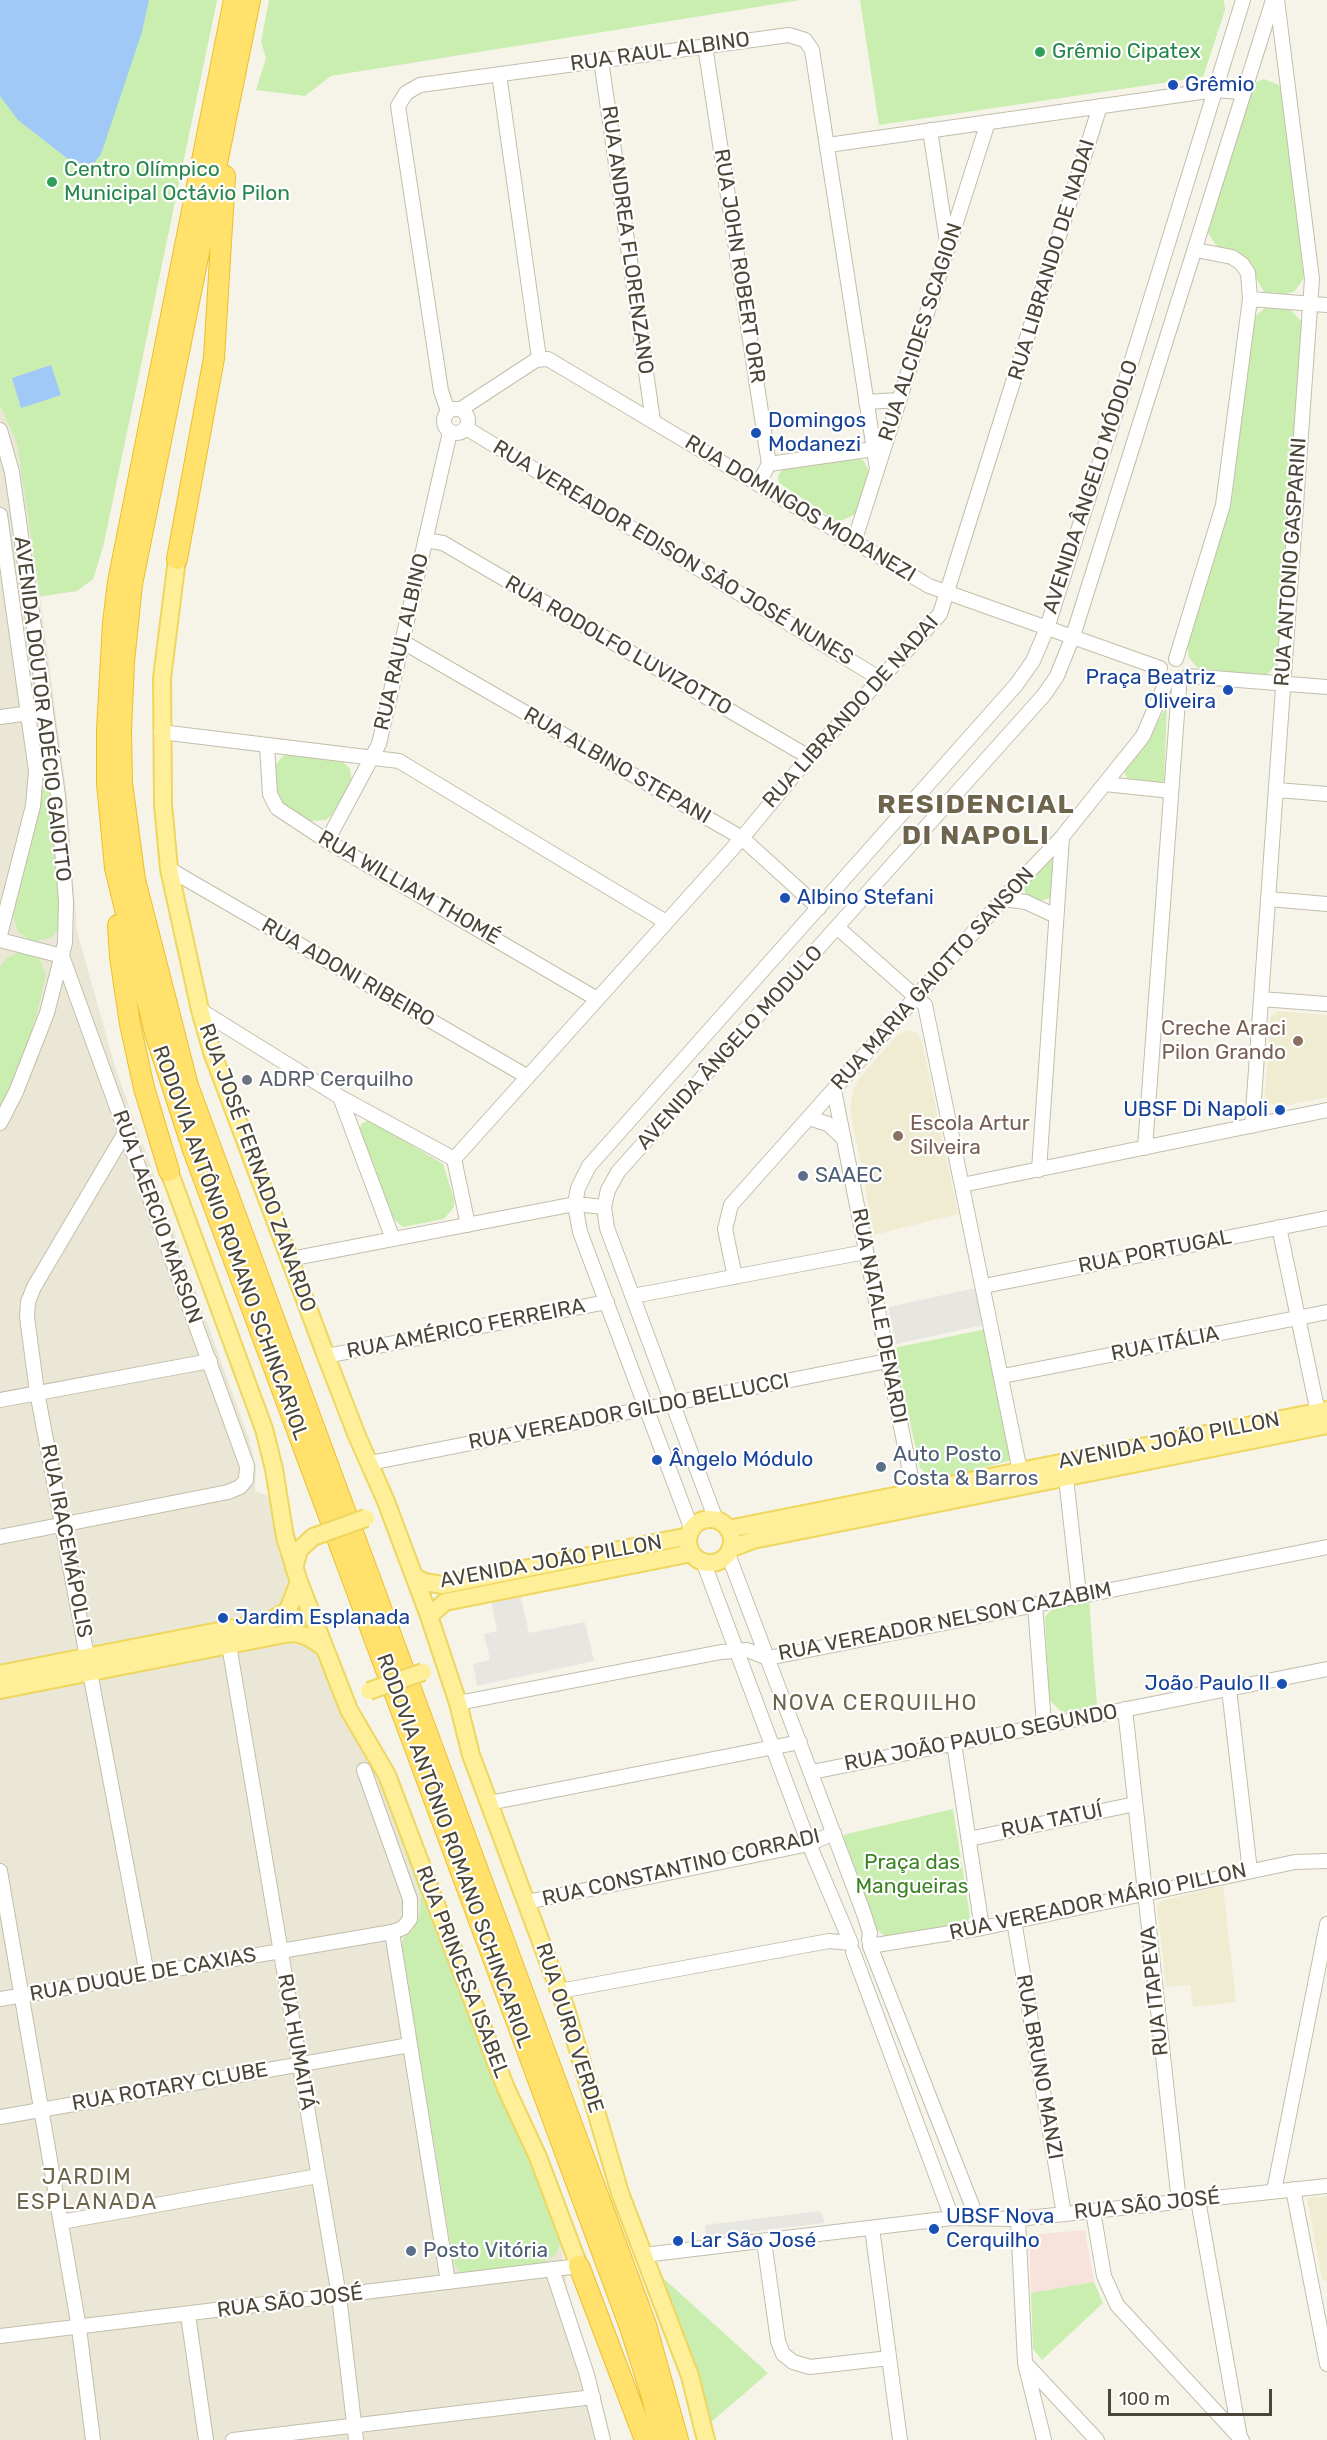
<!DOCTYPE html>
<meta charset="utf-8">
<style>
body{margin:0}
#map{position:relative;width:1327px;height:2440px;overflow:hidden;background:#f6f4e9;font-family:Rubik,sans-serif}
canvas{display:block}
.scale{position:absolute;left:1108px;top:2389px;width:164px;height:27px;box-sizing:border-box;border:3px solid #4b4637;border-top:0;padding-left:8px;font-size:18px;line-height:21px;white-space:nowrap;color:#4b4637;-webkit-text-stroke:4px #fff;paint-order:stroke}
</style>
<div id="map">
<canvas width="1327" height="2440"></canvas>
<div class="scale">100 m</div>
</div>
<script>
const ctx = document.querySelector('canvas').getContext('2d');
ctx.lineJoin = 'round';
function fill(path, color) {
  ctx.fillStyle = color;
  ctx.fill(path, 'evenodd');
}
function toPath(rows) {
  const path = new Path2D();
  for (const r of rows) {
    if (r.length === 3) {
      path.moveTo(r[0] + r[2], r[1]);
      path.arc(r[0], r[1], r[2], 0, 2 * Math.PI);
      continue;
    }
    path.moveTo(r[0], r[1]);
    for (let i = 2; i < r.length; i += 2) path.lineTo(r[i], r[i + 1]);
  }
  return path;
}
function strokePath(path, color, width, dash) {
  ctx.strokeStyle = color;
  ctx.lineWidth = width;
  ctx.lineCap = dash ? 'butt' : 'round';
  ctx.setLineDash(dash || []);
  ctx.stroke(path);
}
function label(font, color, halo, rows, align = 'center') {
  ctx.font = font + ' Rubik,sans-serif';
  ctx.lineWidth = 4.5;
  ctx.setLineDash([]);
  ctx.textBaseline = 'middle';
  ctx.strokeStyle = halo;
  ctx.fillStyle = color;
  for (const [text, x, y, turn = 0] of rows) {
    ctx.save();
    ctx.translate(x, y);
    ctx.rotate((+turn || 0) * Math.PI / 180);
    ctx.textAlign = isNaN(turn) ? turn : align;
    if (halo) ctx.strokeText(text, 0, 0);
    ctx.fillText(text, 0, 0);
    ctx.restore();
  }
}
fill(toPath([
 [0,0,217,0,103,547,93,579,77,591,40,597,67,797,77,931,115,1067,249,1439,256,1467,255,1491,287,1503,306,1573,374,1765,560,2233,567,2289,600,2393,611,2440,0,2440]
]), '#eae7d7');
fill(toPath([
 [1277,1011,1327,1015,1327,1097,1278,1107,1267,1102,1265,1094,1270,1018],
 [910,1030,918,1034,922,1042,958,1214,874,1235,862,1172,866,1170,865,1164,860,1161,850,1110,853,1090,858,1080,898,1034],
 [1223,1886,1236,2002,1193,2007,1190,1985,1166,1987,1157,1906,1161,1901],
 [1327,2196,1327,2282,1322,2279,1307,2198]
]), '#f0ecd2');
fill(toPath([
 [1085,2230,1094,2282,1031,2293,1029,2235]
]), '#f7e3dc');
fill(toPath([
 [0,0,217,0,103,547,93,579,77,591,40,596,17,443,0,405],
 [269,0,800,0,331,76,305,96,256,90,266,58,261,42],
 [860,0,1224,0,1225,10,1203,77,879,125],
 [1264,79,1279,85,1282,94,1304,278,1294,292,1285,294,1264,292,1245,259,1232,250,1217,247,1208,233,1249,92,1256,82],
 [1265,308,1291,310,1301,321,1302,330,1277,663,1269,673,1261,676,1198,668,1189,658,1187,645,1232,498,1254,317],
 [858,458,864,461,869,472,855,514,841,521,835,520,779,483,778,476,783,468],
 [1167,705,1164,781,1160,783,1128,779,1124,772,1149,739],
 [40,736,42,736,50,786,61,924,52,937,33,942,18,932,13,914,40,791],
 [292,754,342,761,350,769,352,781,331,816,326,820,308,821,283,806,276,797,274,766,283,756],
 [1053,855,1051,898,1039,901,1027,897,1024,889,1025,884],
 [16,953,26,953,40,960,46,976,32,1032,0,1111,0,967,7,958],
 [369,1120,443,1164,454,1199,454,1207,444,1219,403,1227,390,1216,360,1130,361,1124],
 [986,1329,1012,1460,941,1479,929,1476,920,1468,894,1348],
 [1089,1599,1097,1707,1063,1713,1049,1700,1045,1617,1055,1606],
 [374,1765,381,1777,561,2238,556,2254,543,2263,467,2273,459,2271,454,2264,402,1946,404,1938,413,1929,420,1913,421,1896],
 [953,1809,970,1916,968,1922,886,1938,877,1929,843,1835],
 [662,2277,768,2373,710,2423,697,2375],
 [1094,2282,1103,2303,1042,2360,1033,2349,1031,2293]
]), '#c9eeaf');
fill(toPath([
 [976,1288,984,1325,896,1344,888,1307],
 [520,1594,529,1633,585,1622,594,1661,477,1686,473,1664,490,1660,484,1634,497,1631,491,1600],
 [820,2211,825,2223,706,2237,705,2225]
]), '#e7e6e1');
fill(toPath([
 [0,0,149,0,142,32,101,154,95,162,85,165,68,159,18,120,0,96],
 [51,365,61,395,21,408,12,378]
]), '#a1c9f7');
const minor = toPath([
 [705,46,769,464,758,484],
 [601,60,653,421],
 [499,74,539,358],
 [930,130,947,242],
 [828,145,1215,90,1242,92],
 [1250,299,1327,305],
 [866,402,899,400],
 [456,421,12],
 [461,409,536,360,548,359,929,586,1160,668],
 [448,411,441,391,398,106,406,93,420,85,789,35,805,40,812,50,877,469],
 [466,428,879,678],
 [0,430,12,472,58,796,66,902,65,943,47,1013,16,1092,0,1123],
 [769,464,874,449],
 [0,515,36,771,33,806,0,935],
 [425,540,443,543,809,757],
 [854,542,988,122],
 [403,642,742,838,819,908],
 [1176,659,1223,505,1250,299,1248,273,1242,264,1232,257,1196,250],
 [1188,676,1327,687],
 [0,717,37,712],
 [161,732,399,761,666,922],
 [267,746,270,794,277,808,327,841,597,999],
 [1105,784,1171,791],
 [1277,790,1327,794],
 [327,841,379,744,450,432],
 [169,869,528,1077],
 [1003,899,1026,902,1056,916],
 [1269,899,1327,904],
 [838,928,925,1005,1020,1471],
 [0,940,62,956,247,1466,246,1480,240,1487,228,1492,0,1537],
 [1261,999,1327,1004],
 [200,1010,340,1097,454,1159],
 [834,1090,916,1502],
 [340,1097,393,1239],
 [809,1118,828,1124,844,1139],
 [1252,1126,1312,279,1277,0],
 [126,1131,34,1287,28,1302,27,1317,37,1392,147,1974],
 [1145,1148,1179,687],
 [1039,1170,1062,837],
 [962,1185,1327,1110],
 [468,1225,454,1159,742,838,809,757,940,614,1100,106],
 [1279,1227,1320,1422],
 [290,1259,575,1204,604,1207],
 [735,1277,725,1229,731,1205,1003,899,1062,837,1143,736,1165,685],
 [984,1286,1327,1218],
 [633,1296,865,1252],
 [326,1356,607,1302],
 [1003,1376,1327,1312],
 [0,1400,210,1361],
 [370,1463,887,1361],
 [1065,1469,1079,1595],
 [716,1520,607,1228,604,1207,608,1190,618,1172,1044,695,1057,676,1073,636,1273,0],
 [692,1530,580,1232,575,1204,578,1188,589,1166,1016,685,1033,661,1047,628,1115,415,1243,0],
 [728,1554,864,1914,870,1933,869,1940],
 [703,1561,809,1844,851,1943],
 [1035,1604,1044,1725],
 [229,1645,339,2296,356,2440],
 [1229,1689,1250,1871],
 [458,1703,721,1652,747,1650,768,1658,1327,1547],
 [1125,1709,1179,2202],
 [954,1743,982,1928],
 [812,1772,1327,1669],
 [489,1803,800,1742],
 [969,1839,1135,1804],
 [0,1871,79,2328,93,2440],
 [527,1902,809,1844,834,1833],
 [1014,1921,1064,2214],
 [392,1932,448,2282],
 [853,1952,952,2218],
 [560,1991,829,1941,851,1943],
 [0,1999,392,1932,403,1928,410,1919,410,1899,364,1770],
 [0,2117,410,2045],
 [1293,2189,1327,2364],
 [1274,2191,1327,1924],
 [1198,2200,1240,2438],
 [1093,2211,1104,2276,1117,2305,1242,2440],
 [977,2218,870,1946,982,1928,1295,1862,1327,1861],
 [1018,2219,1025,2363,1044,2440],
 [61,2222,318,2176],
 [872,2228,900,2440],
 [764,2241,778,2341,783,2354,793,2362,810,2367,889,2358],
 [644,2255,952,2218,1018,2219,1327,2186],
 [552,2269,587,2375,603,2440],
 [188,2315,206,2440],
 [0,2336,579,2266],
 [1025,2363,1097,2440],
 [233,2440,593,2397]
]);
const major = toPath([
 [177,559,162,678,163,804,169,869,200,1010,212,1052,326,1356,357,1436,385,1499,429,1616,458,1703,471,1755,566,2009,620,2193,690,2376,706,2440],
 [169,1171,264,1429,274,1469,285,1537,299,1582,349,1710,387,1775,505,2086,538,2157,579,2266],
 [710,1541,22],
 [728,1529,1327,1410],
 [730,1549,753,1540,1327,1425],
 [294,1568,299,1550,313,1537],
 [414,1576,424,1582,443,1585,689,1536],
 [429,1616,445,1602,692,1553],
 [0,1674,270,1621,288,1610,299,1582],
 [0,1690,285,1634,296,1633,308,1637,325,1648]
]);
const highway = toPath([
 [234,0,118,582,113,623,107,730,107,783,115,868,155,1033,193,1150,631,2330,652,2397,663,2440],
 [250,0,132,584,124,662,121,731,122,783,135,880,188,1086,646,2325,678,2440],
 [177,559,214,358,225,176],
 [118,925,120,957,130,1024,144,1088,169,1171],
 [579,2266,645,2440]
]);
strokePath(minor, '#c3beab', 16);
strokePath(major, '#efd65e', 20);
strokePath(highway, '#ecbf2d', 22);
strokePath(minor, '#fff', 14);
strokePath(major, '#ffef99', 16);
strokePath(highway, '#ffe16b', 20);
const majorBridge = toPath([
 [313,1537,366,1518],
 [369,1691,423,1672]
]);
strokePath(majorBridge, '#efd65e', 20, []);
strokePath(majorBridge, '#ffef99', 16);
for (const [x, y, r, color] of [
 [1040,52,6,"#2e9e5b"],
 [1173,85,6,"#1a4fb4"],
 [52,182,6,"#2e9e5b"],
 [756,433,6,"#1a4fb4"],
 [1228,690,6,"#1a4fb4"],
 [785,898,6,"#1a4fb4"],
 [1298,1041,6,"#8d6e63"],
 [247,1080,6,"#6b7280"],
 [1280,1110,6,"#1a4fb4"],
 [898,1136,6,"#8d6e63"],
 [803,1176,6,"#5c6f8a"],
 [657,1460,6,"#1a4fb4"],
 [881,1467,6,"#5c6f8a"],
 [223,1618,6,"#1a4fb4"],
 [1282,1684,6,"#1a4fb4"],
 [934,2229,6,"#1a4fb4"],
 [678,2241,6,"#1a4fb4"],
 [411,2251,6,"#5c6f8a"]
]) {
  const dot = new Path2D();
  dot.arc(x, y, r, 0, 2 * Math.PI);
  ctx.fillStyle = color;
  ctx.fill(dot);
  strokePath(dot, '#fff', 2);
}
label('21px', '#4b4637', '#fff', [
 ["RUA RAUL ALBINO",660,52,-8],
 ["RUA ANDREA FLORENZANO",627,240,82],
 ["RUA LIBRANDO DE NADAI",1052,260,-73],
 ["RUA JOHN ROBERT ORR",739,266,81],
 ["RUA ALCIDES SCAGION",921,332,-72],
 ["AVENIDA ÂNGELO MÓDOLO",1091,487,-72],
 ["RUA DOMINGOS MODANEZI",800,509,31],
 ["RUA VEREADOR EDISON SÃO JOSÉ NUNES",673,553,31],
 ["RUA ANTONIO GASPARINI",1291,562,-86],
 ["RUA RAUL ALBINO",402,642,-77],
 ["RUA RODOLFO LUVIZOTTO",618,646,30],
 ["AVENIDA DOUTOR ADÉCIO GAIOTTO",42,709,83],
 ["RUA LIBRANDO DE NADAI",851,712,-48],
 ["RUA ALBINO STEPANI",617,766,30],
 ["RUA WILLIAM THOMÉ",409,888,30],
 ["RUA ADONI RIBEIRO",348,973,30],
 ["RUA MARIA GAIOTTO SANSON",933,979,-48],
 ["AVENIDA ÂNGELO MODULO",730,1048,-48],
 ["RUA JOSÉ FERNADO ZANARDO",257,1168,70],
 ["RUA LAERCIO MARSON",157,1217,70],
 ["RODOVIA ANTÔNIO ROMANO SCHINCARIOL",230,1243,70],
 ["RUA PORTUGAL",1155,1252,-11],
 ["RUA NATALE DENARDI",879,1316,79],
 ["RUA AMÉRICO FERREIRA",466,1329,-11],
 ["RUA ITÁLIA",1165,1344,-11],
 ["RUA VEREADOR GILDO BELLUCCI",629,1412,-11],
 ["AVENIDA JOÃO PILLON",1169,1441,-11],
 ["RUA IRACEMÁPOLIS",66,1541,79],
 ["AVENIDA JOÃO PILLON",551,1562,-10],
 ["RUA VEREADOR NELSON CAZABIM",945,1622,-11],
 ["RUA JOÃO PAULO SEGUNDO",981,1738,-11],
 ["RUA TATUÍ",1052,1821,-12],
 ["RODOVIA ANTÔNIO ROMANO SCHINCARIOL",454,1851,70],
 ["RUA CONSTANTINO CORRADI",681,1868,-13],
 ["RUA VEREADOR MÁRIO PILLON",1098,1902,-12],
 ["RUA PRINCESA ISABEL",462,1972,69],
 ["RUA DUQUE DE CAXIAS",143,1975,-10],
 ["RUA ITAPEVA",1155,1991,-96],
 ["RUA OURO VERDE",569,2028,72],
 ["RUA HUMAITÁ",296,2042,80],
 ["RUA BRUNO MANZI",1039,2067,80],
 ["RUA ROTARY CLUBE",170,2087,-10],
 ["RUA SÃO JOSÉ",1147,2205,-6],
 ["RUA SÃO JOSÉ",290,2302,-7]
]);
label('21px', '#27864d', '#fff', [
 ["Grêmio Cipatex",1052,52],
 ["Centro Olímpico",64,170],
 ["Municipal Octávio Pilon",64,194]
], 'left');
label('21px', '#164399', '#fff', [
 ["Grêmio",1185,85],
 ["Domingos",768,421],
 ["Modanezi",768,445],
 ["Praça Beatriz",1216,678,"right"],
 ["Oliveira",1216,702,"right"],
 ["Albino Stefani",797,898],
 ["UBSF Di Napoli",1268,1110,"right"],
 ["Ângelo Módulo",669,1460],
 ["Jardim Esplanada",235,1618],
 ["João Paulo II",1270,1684,"right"],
 ["UBSF Nova",946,2217],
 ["Cerquilho",946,2241],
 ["Lar São José",690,2241]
], 'left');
label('21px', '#785e54', '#fff', [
 ["Creche Araci",1286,1029],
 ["Pilon Grando",1286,1053],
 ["Escola Artur",910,1124,"left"],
 ["Silveira",910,1148,"left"]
], 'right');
label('21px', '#5b616d', '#fff', [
 ["ADRP Cerquilho",259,1080]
], 'left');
label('21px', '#4e5e75', '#fff', [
 ["SAAEC",815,1176],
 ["Auto Posto",893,1455],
 ["Costa & Barros",893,1479],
 ["Posto Vitória",423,2251]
], 'left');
label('21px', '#3b8323', '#fff', [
 ["Praça das",912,1863],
 ["Mangueiras",912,1887]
]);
ctx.letterSpacing = '1.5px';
label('22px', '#6f654d', '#fff', [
 ["NOVA CERQUILHO",875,1704],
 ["JARDIM",87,2178],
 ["ESPLANADA",87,2203]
]);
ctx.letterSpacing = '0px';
ctx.letterSpacing = '1.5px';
label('bold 27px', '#6f654d', '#fff', [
 ["RESIDENCIAL",976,805],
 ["DI NAPOLI",976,836]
]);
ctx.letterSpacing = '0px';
</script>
